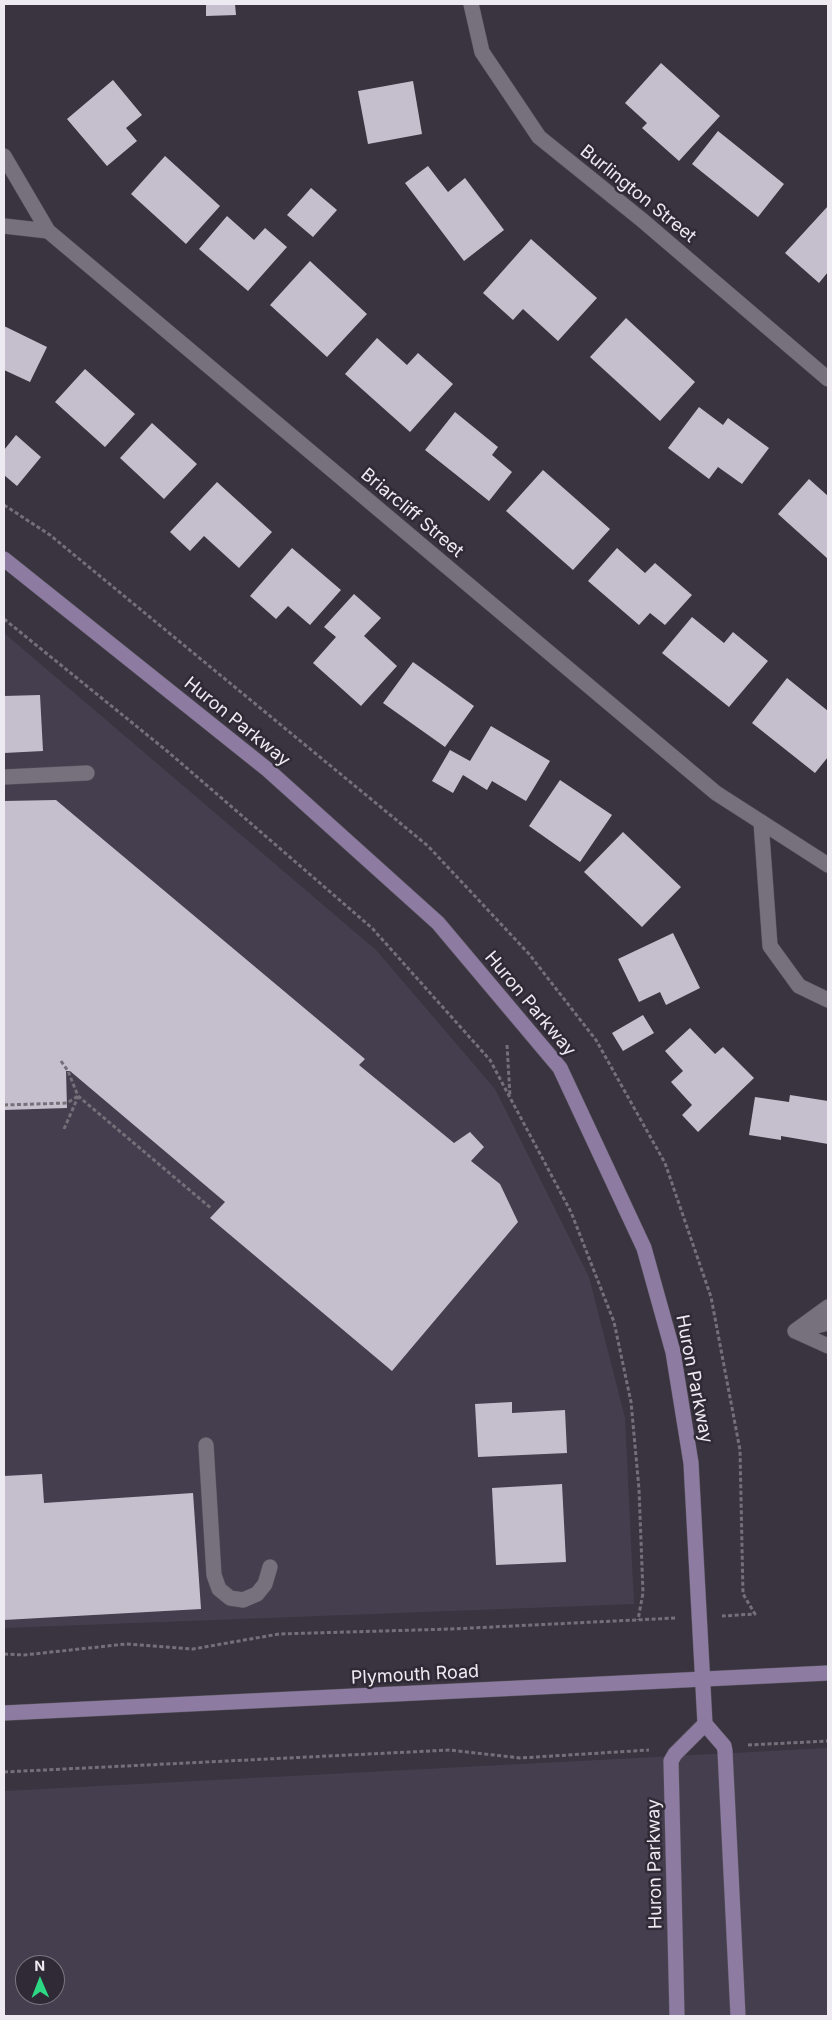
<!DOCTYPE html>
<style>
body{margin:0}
#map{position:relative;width:832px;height:2020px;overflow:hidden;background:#393440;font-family:Inter,sans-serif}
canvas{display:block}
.frame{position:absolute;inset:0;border:5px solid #edeaf1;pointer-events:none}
.north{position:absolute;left:15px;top:1955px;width:50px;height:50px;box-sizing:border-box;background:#2f2a35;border:1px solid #7b7780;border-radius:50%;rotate:359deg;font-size:14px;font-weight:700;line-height:20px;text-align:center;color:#edeaf1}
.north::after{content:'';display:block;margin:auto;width:18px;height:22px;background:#2cd884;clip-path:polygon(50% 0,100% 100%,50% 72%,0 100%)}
</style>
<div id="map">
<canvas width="832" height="2020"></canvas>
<div class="frame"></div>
<div class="north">N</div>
</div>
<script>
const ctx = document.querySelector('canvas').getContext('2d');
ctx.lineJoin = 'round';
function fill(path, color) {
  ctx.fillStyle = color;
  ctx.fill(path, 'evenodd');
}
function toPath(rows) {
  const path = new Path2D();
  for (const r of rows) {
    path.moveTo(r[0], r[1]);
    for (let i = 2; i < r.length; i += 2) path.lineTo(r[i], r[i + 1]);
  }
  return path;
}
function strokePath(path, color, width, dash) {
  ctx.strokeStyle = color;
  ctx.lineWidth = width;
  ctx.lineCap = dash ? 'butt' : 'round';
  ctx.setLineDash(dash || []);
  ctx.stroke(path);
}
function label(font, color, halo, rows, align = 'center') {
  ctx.font = font + ' Inter,sans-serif';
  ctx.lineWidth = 5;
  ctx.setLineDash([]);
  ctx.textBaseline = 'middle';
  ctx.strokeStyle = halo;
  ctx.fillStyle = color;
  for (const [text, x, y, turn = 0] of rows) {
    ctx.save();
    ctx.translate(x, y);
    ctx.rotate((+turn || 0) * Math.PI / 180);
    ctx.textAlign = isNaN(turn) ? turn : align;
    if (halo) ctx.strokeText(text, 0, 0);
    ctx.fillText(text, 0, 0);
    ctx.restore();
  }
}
fill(toPath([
 [4,633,376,950,495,1089,589,1277,625,1418,634,1604,4,1628],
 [828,1748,828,2016,4,2016,4,1791],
 [25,1965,55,1965,55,1995,25,1995]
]), '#453e4e');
fill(toPath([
 [206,4,235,4,236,15,206,16],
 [661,63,720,116,679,161,642,128,647,123,625,103],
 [113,80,142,115,126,128,137,141,107,166,67,119],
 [413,81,422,134,368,144,358,91],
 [718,131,784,184,758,217,692,164],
 [165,156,220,206,186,244,131,194],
 [428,166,448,192,465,178,504,230,464,261,405,183],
 [311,188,337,210,313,237,287,215],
 [828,206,828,272,819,283,785,253],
 [227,216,254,240,265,228,287,247,248,291,199,249],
 [531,239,597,298,558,341,523,309,513,320,483,293],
 [310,261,367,314,327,357,270,305],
 [626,318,695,382,660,421,590,357],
 [4,326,47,347,30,382,4,370],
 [377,338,407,365,418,353,453,384,410,432,345,374],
 [85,369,135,414,105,447,55,402],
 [699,407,723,425,728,418,769,448,742,484,718,467,709,479,668,448],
 [455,412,498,447,492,455,512,472,489,501,425,450],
 [152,423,197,464,164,499,120,458],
 [16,435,41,457,17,486,4,475,4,450],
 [543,470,610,529,573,570,506,511],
 [809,479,828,496,828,559,778,514],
 [217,482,272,532,239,568,204,536,190,551,170,532],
 [292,548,341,590,310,625,288,606,276,619,250,596],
 [617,548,645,573,655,563,692,595,665,625,650,613,639,625,588,581],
 [354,594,381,618,364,636,397,666,361,706,313,663,336,637,324,627],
 [692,617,724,643,733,632,768,661,729,707,662,653],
 [413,662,474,706,445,747,383,703],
 [787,678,828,711,828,757,815,773,752,723],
 [40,695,43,751,4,753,4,696],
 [491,726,550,761,526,801,492,781,487,790,463,775,453,793,432,781,450,750,470,761],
 [560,780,612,815,580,862,529,826],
 [56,800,365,1059,359,1065,454,1143,470,1132,484,1147,471,1161,500,1184,518,1222,392,1371,210,1218,225,1202,70,1071,66,1071,67,1108,4,1110,4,801],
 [623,832,681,887,642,927,584,872],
 [673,933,700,988,666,1005,660,992,639,1002,618,959],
 [643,1015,654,1033,623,1051,612,1033],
 [690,1028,715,1054,723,1047,754,1078,698,1132,682,1115,692,1105,671,1082,683,1071,665,1051],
 [790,1095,828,1101,828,1144,781,1136,781,1140,749,1135,755,1097,789,1102],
 [512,1402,512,1413,565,1410,567,1453,478,1457,475,1404],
 [42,1474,44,1503,193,1493,201,1609,4,1620,4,1476],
 [562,1484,566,1562,496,1565,492,1488]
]), '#c5bfcd');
const lane = toPath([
 [4,226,48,231],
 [4,777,87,773],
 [761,822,770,946,799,986,828,1000],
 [804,1329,828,1323],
 [795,1331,828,1307],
 [795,1331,828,1346],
 [206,1445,214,1575,219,1589,230,1598,243,1600,257,1594,265,1584,270,1567]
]);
const street = toPath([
 [471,4,482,52,539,137,642,220,828,379],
 [4,156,48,231,716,793,828,865]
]);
const secondary = toPath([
 [4,559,268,770,438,923,560,1068,644,1248,673,1352,691,1463,705,1724,724,1746,725,1751,738,2016],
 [4,1713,828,1673],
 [677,2016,671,1761,675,1754,705,1724]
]);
strokePath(lane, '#56525b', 16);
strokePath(street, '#56525b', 16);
strokePath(secondary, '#56525b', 16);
strokePath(toPath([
 [4,505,50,535,428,846,529,954,596,1040,665,1163,711,1297,740,1450,743,1594,755,1614,722,1616],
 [4,619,167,751,372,928,490,1060,571,1212,614,1322,631,1402,639,1489,643,1593,638,1620],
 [507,1045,510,1096],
 [61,1061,68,1071,78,1096,212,1209],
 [4,1105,67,1103,78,1096],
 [64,1129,78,1097],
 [4,1654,24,1655,126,1644,193,1649,279,1634,451,1629,676,1618],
 [748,1745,828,1741],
 [4,1772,450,1750,520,1758,649,1750]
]), '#74707a', 3, [4, 2.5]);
strokePath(lane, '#77717e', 15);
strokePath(street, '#77717e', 15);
strokePath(secondary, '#8d7ba1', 15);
label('18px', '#edeaf1', '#2f2a35', [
 ["Burlington Street",638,194,39],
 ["Briarcliff Street",412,513,40],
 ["Huron Parkway",237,722,39],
 ["Huron Parkway",530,1004,50],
 ["Huron Parkway",694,1379,79],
 ["Plymouth Road",415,1675,-3],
 ["Huron Parkway",655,1864,-91]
]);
</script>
